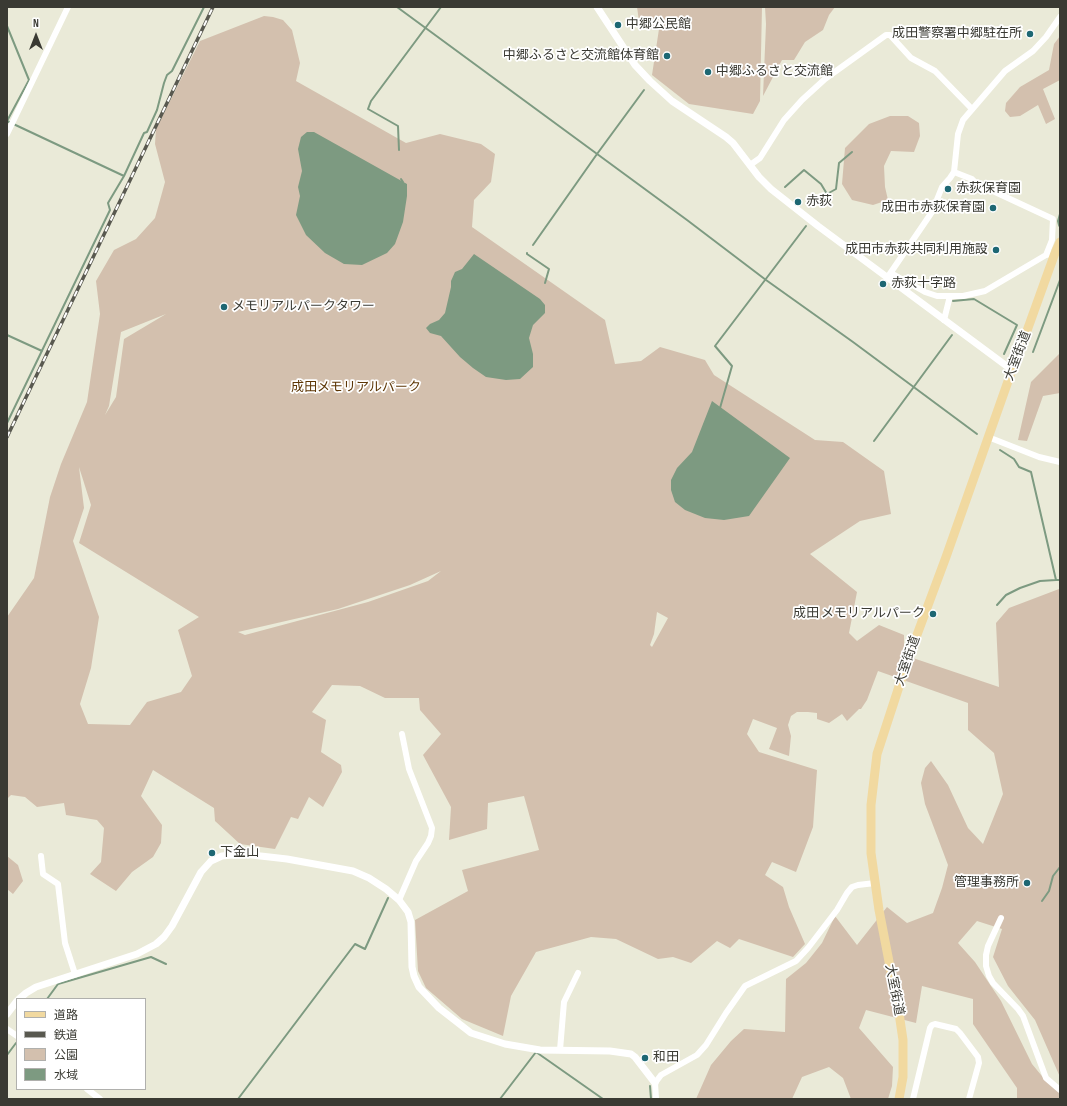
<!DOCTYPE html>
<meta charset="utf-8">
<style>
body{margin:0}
#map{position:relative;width:1067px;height:1106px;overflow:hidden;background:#eaead8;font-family:"Sofia Sans Condensed","Noto Sans JP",sans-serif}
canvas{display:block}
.frame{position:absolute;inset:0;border:8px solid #3a3a33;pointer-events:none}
.legend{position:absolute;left:16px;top:998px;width:130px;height:92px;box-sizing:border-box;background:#fff;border:1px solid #b0b0ad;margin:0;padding:5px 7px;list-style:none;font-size:12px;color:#3a3a33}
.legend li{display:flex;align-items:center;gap:8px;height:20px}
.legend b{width:20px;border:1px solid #b0b0ad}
.north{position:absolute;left:16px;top:16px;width:40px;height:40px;-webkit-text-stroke:3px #fff;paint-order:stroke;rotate:0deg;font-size:11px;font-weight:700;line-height:16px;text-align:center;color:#3a3a33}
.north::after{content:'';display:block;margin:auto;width:14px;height:18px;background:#3a3a33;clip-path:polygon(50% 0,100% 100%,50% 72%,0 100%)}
</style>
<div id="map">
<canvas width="1067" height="1106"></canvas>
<div class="frame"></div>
<ul class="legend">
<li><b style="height:5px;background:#f1d9a0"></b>道路</li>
<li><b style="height:5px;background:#595950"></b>鉄道</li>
<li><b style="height:11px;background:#d3c0ae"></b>公園</li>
<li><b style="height:11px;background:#7d9a81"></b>水域</li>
</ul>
<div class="north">N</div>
</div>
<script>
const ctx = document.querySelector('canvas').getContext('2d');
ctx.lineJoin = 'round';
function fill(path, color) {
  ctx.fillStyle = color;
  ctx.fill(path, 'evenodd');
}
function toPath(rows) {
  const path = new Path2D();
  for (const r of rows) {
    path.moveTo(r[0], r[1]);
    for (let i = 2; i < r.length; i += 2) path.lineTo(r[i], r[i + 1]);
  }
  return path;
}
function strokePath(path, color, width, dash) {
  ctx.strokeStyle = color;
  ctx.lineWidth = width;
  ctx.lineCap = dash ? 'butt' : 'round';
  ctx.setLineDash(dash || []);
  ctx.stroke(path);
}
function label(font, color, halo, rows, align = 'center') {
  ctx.font = font + ' "Sofia Sans Condensed","Noto Sans JP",sans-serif';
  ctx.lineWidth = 3.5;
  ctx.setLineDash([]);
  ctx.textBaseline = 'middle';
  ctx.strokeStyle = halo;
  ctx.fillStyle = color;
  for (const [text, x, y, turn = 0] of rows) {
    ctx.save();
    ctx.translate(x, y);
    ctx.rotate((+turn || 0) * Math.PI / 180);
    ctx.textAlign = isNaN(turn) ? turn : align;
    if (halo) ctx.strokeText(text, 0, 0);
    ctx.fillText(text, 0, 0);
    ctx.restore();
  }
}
fill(toPath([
 [637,7,762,7,760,101,753,114,689,104,652,75,659,29,640,28],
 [765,7,835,7,829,15,823,30,805,42,794,60,782,60,763,96,766,24],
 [264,16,273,17,283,20,292,30,300,63,296,81,406,143,440,134,481,144,495,154,491,182,474,200,472,227,605,320,615,364,641,361,660,347,705,360,714,375,815,440,843,442,884,471,891,514,860,521,810,554,857,592,849,633,857,641,879,625,904,635,904,655,999,687,996,623,1009,608,1059,589,1060,1077,1035,1020,1008,986,993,957,1002,929,977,921,958,943,975,962,1001,1001,1032,1064,1046,1081,1060,1092,1060,1099,1017,1099,1017,1088,973,1024,973,999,922,986,916,1023,866,1010,859,1028,893,1067,892,1086,888,1099,851,1099,843,1078,829,1067,802,1077,792,1099,696,1099,711,1065,731,1041,744,1029,785,1032,786,979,806,963,822,943,835,916,857,945,887,907,907,923,933,913,942,888,948,865,925,804,921,783,925,768,931,761,948,785,968,828,983,844,1003,794,994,753,968,730,968,703,878,671,867,700,861,709,859,709,847,721,842,714,829,723,817,719,817,713,808,712,797,712,791,716,788,725,791,736,789,756,769,749,777,728,753,719,747,734,759,752,817,770,813,827,796,872,772,862,765,875,783,887,789,907,805,944,793,957,739,939,730,948,717,941,691,963,673,957,658,959,616,939,591,937,536,952,511,996,503,1036,462,1019,426,988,418,971,415,920,468,891,462,870,539,850,524,796,488,803,487,829,449,840,451,807,423,755,441,734,420,710,419,698,385,698,360,686,332,685,312,712,326,720,321,752,341,765,342,772,323,807,309,797,298,819,291,817,275,849,240,844,215,821,214,808,153,770,141,796,162,825,161,843,153,857,132,872,116,891,90,874,101,862,104,828,97,820,66,815,64,803,37,807,25,797,11,795,7,799,7,617,34,578,50,497,61,464,87,402,100,314,96,281,114,250,136,239,155,218,165,182,155,144,156,129,200,41],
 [166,314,124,339,116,397,105,415,109,406,121,332],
 [79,467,91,505,79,543,199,617,178,630,192,676,181,692,147,702,130,725,88,724,80,704,91,668,99,617,73,541,84,508],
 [441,571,428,581,368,602,245,635,238,632,338,609,410,585],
 [657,612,668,618,652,647,650,645,654,634],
 [1060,36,1060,80,1043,89,1055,119,1046,124,1038,105,1020,116,1010,117,1005,111,1006,103,1020,87,1049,70,1054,44],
 [890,116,908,116,919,123,920,136,914,152,891,151,884,166,885,187,888,200,873,205,852,200,842,184,845,148,869,124],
 [1060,353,1060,393,1043,396,1027,441,1018,440,1031,382],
 [7,856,18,865,23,881,13,894,7,889]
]), '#d3c0ae');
fill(toPath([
 [307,132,314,132,407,184,407,196,403,222,395,244,387,253,362,265,344,264,325,253,306,235,296,215,300,196,298,187,302,171,298,149,301,137],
 [474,254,540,299,545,305,545,313,533,325,529,338,533,354,533,367,520,379,506,380,486,377,473,368,460,357,441,336,430,333,426,328,430,324,439,320,445,313,451,287,451,281,455,272,462,269],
 [712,401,790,458,749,516,724,520,705,518,685,510,675,502,671,490,671,480,677,468,692,452]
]), '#7d9a81');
strokePath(toPath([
 [397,7,687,220,766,280,853,342,977,434],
 [7,26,29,80,7,121,124,176],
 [399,150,398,126,368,109,371,101,441,7],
 [401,179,403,182],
 [785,187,804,170,821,184,827,194,836,189,839,163,852,152],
 [1060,214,1058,221,1059,225,1060,227],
 [533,245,597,154,644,90],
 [527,253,527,254,549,269,545,283],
 [953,301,974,299,1017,325,1004,354],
 [7,335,42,351],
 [1033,352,1060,280],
 [720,408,732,366,715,346,806,226],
 [7,423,110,210,108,203,124,176,144,133,147,132,157,110,164,83,167,75,172,71,204,7],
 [874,441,952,335],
 [1000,450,1014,459,1019,467,1031,472,1056,580,1060,580],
 [997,605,1006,595,1020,588,1040,581,1056,580],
 [1042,901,1049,891,1053,876,1060,867],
 [47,999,58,984,151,957,166,964],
 [7,1055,16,1043],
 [650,1086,651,1099],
 [238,1099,355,944,365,949,388,898],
 [500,1099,536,1052,603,1099]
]), '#7d9a81', 2);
strokePath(toPath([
 [7,134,68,7],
 [750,165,760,158,784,120,802,100,825,79,886,35,890,35,911,58,935,71,972,109],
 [954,172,972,179,980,187,995,192,1053,219,1052,240,1046,255],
 [891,273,925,292,937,296,963,296,985,291,1046,255,1055,253],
 [887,278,932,212,942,187,950,178,954,172,958,134,963,120,1005,71,1033,51,1046,37,1060,17],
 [944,320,950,296],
 [988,437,1039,457,1060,462],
 [41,856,43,874,58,884,65,943,75,974],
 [399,900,416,861,428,843,431,836,432,828,409,769,402,734],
 [1001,918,988,946,986,955,986,966,989,976,993,983,1018,1009,1023,1016,1046,1078,1060,1090],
 [7,1029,17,1036],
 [560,1050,564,1002,578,973],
 [87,1089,100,1099],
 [656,1099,655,1083,661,1075,697,1055,706,1045,726,1013,745,986,796,961,808,948,837,910,847,893,852,887,858,885,875,883],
 [913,1099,930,1028,932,1025,935,1024,956,1029,960,1033,978,1057,979,1063,969,1099]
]), '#fff', 6);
strokePath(toPath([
 [597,7,635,65,650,81,672,101,726,137,733,143,759,177,771,189,818,226,1012,370],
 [19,999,26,993,36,987,137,954,156,944,164,937,172,926,201,872,211,861,222,856,243,854,287,859,353,871,369,878,386,889,399,900,408,912,411,922,412,967,414,976,419,987,439,1008,471,1033,505,1044,540,1050,610,1051,631,1054,635,1057,655,1083],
 [7,1014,17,1001]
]), '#fff', 7);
strokePath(toPath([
 [899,1099,903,1077,903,1040,899,1013,879,910,871,853,871,805,877,754,908,659,946,557,1012,370,1028,328,1055,253,1060,242]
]), '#f1d9a0', 9);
const rail = toPath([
 [7,437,213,7]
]);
strokePath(rail, '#595950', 3.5);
strokePath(rail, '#fff', 2, [6]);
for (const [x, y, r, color] of [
 [618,25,4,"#1d6773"],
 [1030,34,4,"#1d6773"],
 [667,56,4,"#1d6773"],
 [708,72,4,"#1d6773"],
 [948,189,4,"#1d6773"],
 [798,202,4,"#1d6773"],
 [993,208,4,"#1d6773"],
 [996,250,4,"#1d6773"],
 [883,284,4,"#1d6773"],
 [224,307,4,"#1d6773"],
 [933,614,4,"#1d6773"],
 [212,853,4,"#1d6773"],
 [1027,883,4,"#1d6773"],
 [645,1058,4,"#1d6773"]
]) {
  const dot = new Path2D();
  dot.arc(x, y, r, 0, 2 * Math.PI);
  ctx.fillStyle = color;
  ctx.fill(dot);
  strokePath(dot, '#fff', 1.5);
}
label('13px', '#3a3a33', '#fff', [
 ["中郷公民館",626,25],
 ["成田警察署中郷駐在所",1022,34,"right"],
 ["中郷ふるさと交流館体育館",659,56,"right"],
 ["中郷ふるさと交流館",716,72],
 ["赤荻保育園",956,189],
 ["赤荻",806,202],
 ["成田市赤荻保育園",985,208,"right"],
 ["成田市赤荻共同利用施設",988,250,"right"],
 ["赤荻十字路",891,284],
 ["メモリアルパークタワー",232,307],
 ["成田 メモリアルパーク",925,614,"right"],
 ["下金山",220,853],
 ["管理事務所",1019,883,"right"],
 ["和田",653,1058]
], 'left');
label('13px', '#3a3a33', '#fff', [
 ["大室街道",1018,356,-69],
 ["大室街道",908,661,-71],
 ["大室街道",894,990,79]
]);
label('13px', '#5d3605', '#fff', [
 ["成田メモリアルパーク",356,388]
]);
</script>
